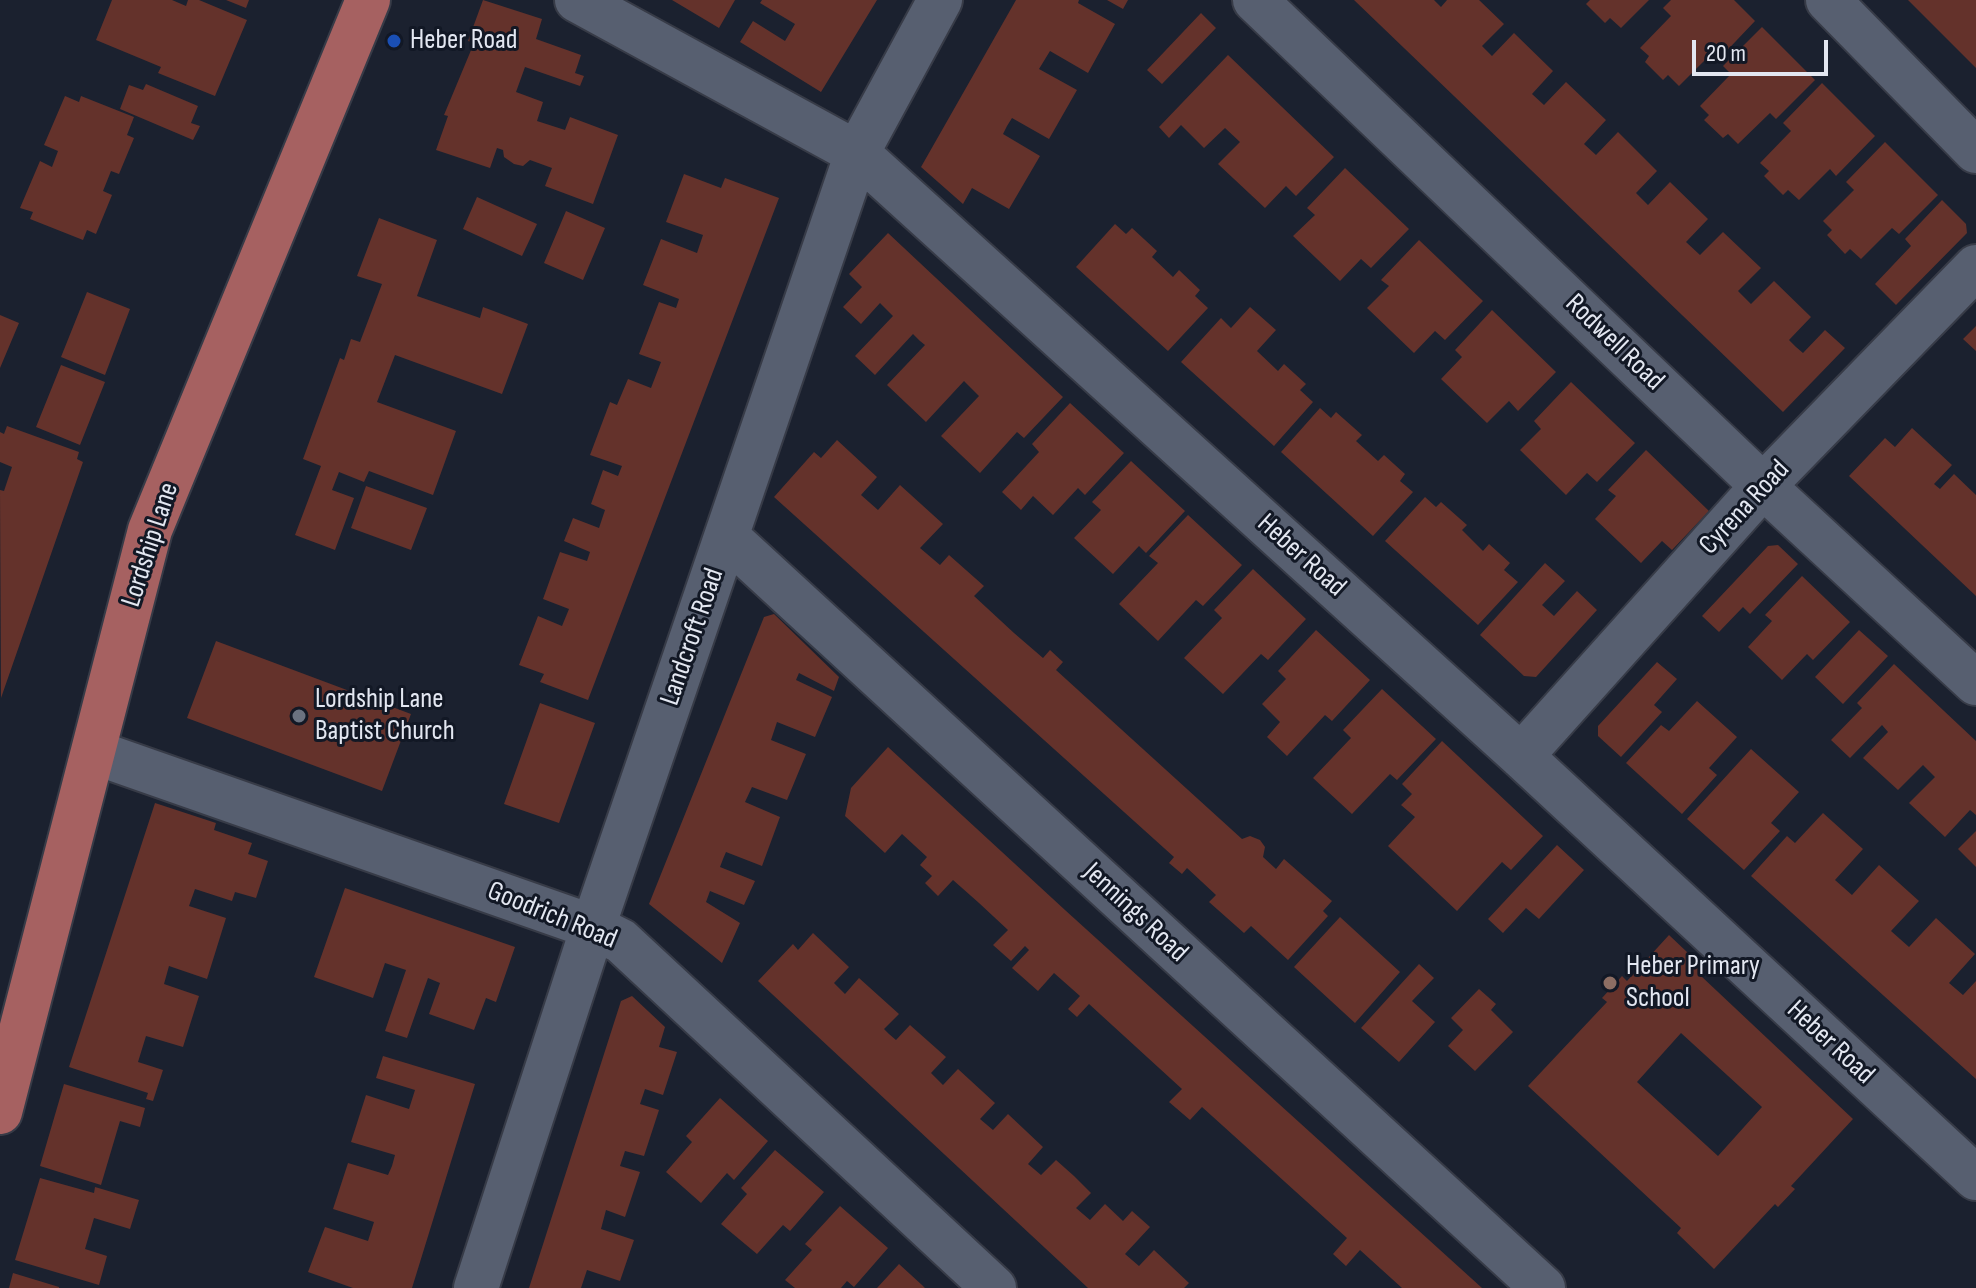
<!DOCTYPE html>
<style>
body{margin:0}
#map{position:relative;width:1976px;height:1288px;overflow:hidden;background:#1b212f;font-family:"Sofia Sans Condensed",sans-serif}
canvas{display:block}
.scale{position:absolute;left:1692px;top:40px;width:136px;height:36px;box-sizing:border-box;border:4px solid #e3e7f1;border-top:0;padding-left:10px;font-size:24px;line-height:28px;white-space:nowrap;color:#e3e7f1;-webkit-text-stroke:6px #121825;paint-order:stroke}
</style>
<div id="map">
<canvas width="1976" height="1288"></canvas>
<div class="scale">20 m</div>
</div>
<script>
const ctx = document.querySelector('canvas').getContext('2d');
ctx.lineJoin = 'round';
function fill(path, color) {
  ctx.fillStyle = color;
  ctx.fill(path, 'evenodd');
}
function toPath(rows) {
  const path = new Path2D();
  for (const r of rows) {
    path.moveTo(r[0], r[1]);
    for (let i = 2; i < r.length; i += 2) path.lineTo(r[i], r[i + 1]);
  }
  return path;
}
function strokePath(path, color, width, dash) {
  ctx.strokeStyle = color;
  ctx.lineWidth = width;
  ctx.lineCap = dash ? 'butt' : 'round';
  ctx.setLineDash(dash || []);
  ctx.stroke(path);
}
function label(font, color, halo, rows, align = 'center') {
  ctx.font = font + ' "Sofia Sans Condensed",sans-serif';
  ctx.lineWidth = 6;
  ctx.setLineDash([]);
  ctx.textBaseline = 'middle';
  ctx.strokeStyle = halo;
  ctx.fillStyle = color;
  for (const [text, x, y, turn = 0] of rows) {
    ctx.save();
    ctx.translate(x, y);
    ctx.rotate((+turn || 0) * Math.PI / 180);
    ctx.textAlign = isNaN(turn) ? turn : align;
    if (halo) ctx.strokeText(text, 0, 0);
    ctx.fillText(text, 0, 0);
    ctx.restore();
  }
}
fill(toPath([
 [112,0,172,0,186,6,188,0,199,0,247,20,215,96,158,73,161,67,96,40],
 [226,0,249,0,246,8],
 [483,0,542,19,536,39,581,55,575,73,584,76,580,86,525,67,516,92,543,102,537,121,565,130,570,117,618,135,593,204,545,186,552,168,530,160,523,166,514,164,504,157,503,150,497,148,490,168,436,150,448,116,444,115,474,43,468,41],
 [672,0,735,0,719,28],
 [762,0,877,0,821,92,740,42,753,21,785,41,795,24,760,3],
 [1016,0,1079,0,1078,3,1115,24,1088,73,1050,51,1039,69,1077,90,1049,139,1012,118,1007,126,1003,134,1040,156,1009,209,972,188,963,204,921,167],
 [1107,0,1128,0,1123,9],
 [1354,0,1434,0,1441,7,1447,0,1479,0,1504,24,1482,46,1492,56,1514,33,1553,71,1532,94,1544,105,1566,82,1606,120,1584,144,1596,155,1618,132,1657,171,1636,193,1648,205,1670,182,1708,219,1686,242,1700,255,1723,232,1761,268,1738,291,1751,304,1774,281,1811,317,1789,340,1796,347,1803,353,1825,330,1845,348,1783,412],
 [1590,0,1649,0,1621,28,1610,18,1605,23,1586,4],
 [1671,0,1734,0,1755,21,1717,61,1710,55,1679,86,1668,75,1663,80,1645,62,1649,56,1640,48,1671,16,1663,8],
 [1908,0,1976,0,1976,68],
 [1201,13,1216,28,1162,84,1147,70],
 [1762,27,1815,80,1776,119,1770,113,1738,144,1728,134,1723,138,1704,120,1709,115,1700,106,1731,74,1723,66],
 [1228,55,1334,157,1296,196,1286,186,1265,208,1218,164,1240,142,1225,128,1204,148,1181,125,1169,138,1159,127],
 [1822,83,1875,136,1836,176,1830,169,1799,200,1788,190,1783,195,1764,176,1769,171,1760,163,1791,131,1783,123],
 [146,84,198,106,191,123,200,126,193,140,120,109,129,85,143,90],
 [65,96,79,102,81,96,134,117,127,135,134,138,119,174,111,171,103,191,112,195,96,234,87,230,83,240,30,219,33,212,20,208,40,161,52,167,58,151,44,145],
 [1885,142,1938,195,1899,234,1892,228,1861,259,1850,249,1845,254,1827,235,1832,230,1823,221,1854,190,1846,182],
 [1345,168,1409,229,1371,268,1361,259,1340,281,1293,236,1315,215,1307,208],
 [684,174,721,188,725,178,779,198,588,700,540,682,544,674,519,665,538,616,562,626,569,609,543,599,552,574,560,552,587,561,590,552,564,541,573,518,599,528,605,510,591,504,603,470,618,476,622,466,590,455,610,402,617,405,628,379,651,388,661,362,639,354,659,302,676,308,679,299,643,285,661,239,697,253,703,235,666,222],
 [477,197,537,224,522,256,463,229],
 [1942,200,1966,224,1967,233,1896,305,1875,284,1911,246,1905,239],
 [566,211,605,228,583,280,544,263],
 [379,218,437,240,417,296,480,318,483,307,528,324,502,394,395,355,377,402,456,431,433,495,369,471,364,482,339,472,332,490,354,498,335,550,295,535,321,466,303,459,340,358,344,360,351,339,360,342,382,284,357,276],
 [1115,224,1126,234,1132,228,1157,251,1152,257,1173,277,1179,270,1200,290,1195,296,1208,308,1168,351,1076,267],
 [888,233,1063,397,1024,438,1017,432,980,473,941,436,979,396,964,381,926,422,887,385,925,345,920,341,913,334,875,375,855,356,893,316,880,303,861,324,843,307,862,287,849,274],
 [1419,240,1483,301,1445,340,1435,331,1414,353,1367,308,1389,286,1381,280],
 [87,292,130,309,105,375,61,357],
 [1250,307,1276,330,1257,351,1278,371,1284,364,1306,384,1300,390,1313,402,1274,446,1181,362,1221,318,1231,328],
 [1492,310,1556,372,1518,411,1509,401,1487,423,1441,379,1462,357,1455,350],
 [0,315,19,323,0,368],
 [1976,326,1976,351,1963,339],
 [61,365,105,382,80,445,36,427],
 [1571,382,1635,443,1597,482,1587,473,1566,495,1520,450,1541,429,1534,421],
 [1070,403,1124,453,1085,495,1078,488,1053,515,1033,496,1021,510,1002,492,1039,452,1032,444],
 [1320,408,1331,418,1336,412,1362,435,1356,441,1378,461,1384,455,1405,474,1400,481,1413,492,1373,536,1281,452],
 [7,426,79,452,77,459,83,462,1,698,0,490,4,491,12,467,0,462,0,432,4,434],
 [1912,428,1952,465,1934,484,1940,489,1954,474,1976,495,1976,596,1849,476,1885,438,1895,447],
 [837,440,877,477,861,495,878,510,900,485,943,524,920,548,940,565,949,555,984,586,974,596,1014,633,1043,658,1050,650,1063,662,1056,670,1242,839,1250,836,1260,840,1265,847,1263,857,1276,869,1284,859,1332,901,1323,911,1328,916,1288,960,1251,926,1244,933,1209,902,1216,895,1187,868,1182,874,1169,863,1174,857,774,497,814,452,821,458],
 [1646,450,1709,511,1672,550,1662,541,1641,563,1595,519,1616,496,1608,490],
 [1131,461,1185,511,1146,553,1139,546,1113,574,1074,538,1101,510,1092,502],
 [366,486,427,508,411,550,351,528],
 [1425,497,1436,507,1441,502,1467,525,1462,530,1483,551,1489,544,1510,563,1504,570,1518,582,1478,625,1385,541],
 [1188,515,1242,565,1203,606,1196,600,1158,641,1119,604,1158,563,1149,556],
 [1778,545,1798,564,1750,614,1743,607,1719,632,1702,616,1768,546],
 [1545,563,1565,581,1542,605,1554,616,1577,591,1597,610,1536,677,1524,676,1480,635],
 [1253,569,1306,619,1268,660,1261,654,1223,694,1184,658,1222,618,1214,610],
 [1802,576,1850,622,1813,660,1807,654,1782,680,1748,647,1772,621,1765,615],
 [774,614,839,677,834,691,799,673,796,680,832,697,815,737,777,722,771,740,806,754,787,800,752,787,745,802,780,817,762,866,726,852,723,859,720,867,755,881,744,905,710,891,706,902,740,923,722,963,649,904,764,617],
 [1316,630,1370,680,1332,721,1325,715,1287,756,1267,737,1280,722,1262,704,1286,679,1278,671],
 [1859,630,1888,656,1843,704,1815,677],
 [216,641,411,714,382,791,187,718],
 [1657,662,1677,679,1654,705,1662,712,1621,757,1598,736,1598,726],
 [1894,664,1976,741,1976,815,1970,810,1945,837,1909,803,1935,777,1923,765,1898,790,1863,758,1888,732,1882,725,1850,758,1831,740,1862,708,1857,703],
 [1382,689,1436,739,1397,780,1390,774,1352,814,1313,778,1351,738,1343,730],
 [1697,701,1737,737,1709,768,1717,775,1682,814,1626,763,1661,725,1669,731],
 [540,703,595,723,559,823,504,804],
 [1442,741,1543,836,1511,870,1502,862,1457,911,1388,846,1415,817,1401,805,1412,794,1402,784],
 [888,747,1065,910,1482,1288,1402,1288,1360,1250,1346,1266,1333,1254,1347,1238,1202,1107,1190,1120,1169,1102,1182,1089,1089,1004,1077,1017,1068,1009,1080,996,1054,973,1038,991,1012,968,1029,950,1025,946,1011,961,993,945,1008,930,979,903,953,880,938,896,925,883,932,876,920,865,927,857,902,834,885,853,845,816,851,788],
 [1751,749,1799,792,1771,823,1780,831,1744,870,1687,819],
 [155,803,216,823,214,830,252,843,248,854,268,861,256,898,235,892,232,901,195,889,189,906,226,918,207,979,169,966,164,984,199,996,183,1047,146,1036,138,1062,163,1070,153,1101,146,1099,148,1093,69,1067],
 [1823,813,1863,849,1835,880,1852,895,1879,865,1919,901,1891,931,1909,947,1936,918,1975,954,1949,983,1963,995,1976,981,1976,1079,1751,876,1787,836,1795,843],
 [1976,831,1976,867,1958,849],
 [1557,845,1584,870,1539,919,1526,908,1503,933,1488,919],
 [345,888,515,947,496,1002,486,998,474,1030,429,1014,440,983,428,978,407,1038,385,1031,406,970,385,963,373,998,314,977],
 [1340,917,1400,972,1355,1023,1294,967],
 [813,933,849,967,834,983,845,994,859,978,899,1014,884,1029,889,1034,896,1040,910,1025,946,1057,931,1073,943,1085,958,1069,995,1103,980,1119,993,1130,1008,1114,1043,1147,1028,1164,1041,1175,1056,1160,1074,1176,1091,1193,1076,1208,1090,1220,1105,1204,1123,1221,1132,1211,1150,1227,1125,1254,1139,1266,1154,1250,1189,1283,1184,1288,1088,1288,758,981,793,944,798,950],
 [1669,935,1706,970,1701,976,1853,1119,1791,1186,1795,1189,1778,1207,1775,1204,1714,1269,1677,1233,1681,1228,1528,1086,1607,1002,1602,998,1622,976,1627,981],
 [1681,1033,1762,1107,1718,1156,1637,1082],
 [1419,964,1434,978,1412,1001,1435,1022,1399,1062,1361,1028],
 [1479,989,1496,1004,1491,1010,1513,1032,1475,1071,1448,1046,1463,1030,1451,1018],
 [632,996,665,1027,659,1047,677,1052,663,1095,645,1089,640,1104,659,1110,644,1156,625,1151,620,1166,640,1172,625,1217,606,1210,601,1229,634,1240,620,1281,587,1270,581,1288,529,1288,621,1001],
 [383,1056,475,1084,412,1288,353,1288,308,1272,325,1227,368,1241,374,1222,333,1209,348,1163,388,1175,392,1166,395,1155,351,1142,366,1095,409,1109,415,1090,376,1078],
 [64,1084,145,1108,140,1127,120,1121,101,1185,40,1166],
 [720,1098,768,1141,734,1180,727,1173,701,1203,666,1172,692,1142,686,1136],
 [775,1150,824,1192,790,1231,783,1225,757,1254,721,1224,747,1194,741,1188],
 [40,1178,94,1193,95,1187,139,1200,130,1229,94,1218,85,1249,107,1256,99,1285,15,1260],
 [840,1206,888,1248,854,1287,847,1281,841,1288,795,1288,785,1280,812,1250,805,1244],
 [899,1264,922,1285,925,1288,877,1288],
 [13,1273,59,1287,59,1288,9,1288]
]), '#64322b');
const minor = toPath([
 [577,0,857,153,1521,756,1976,1178],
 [1255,0,1763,486,1976,683],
 [1828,0,1976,151],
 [727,537,1543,1288],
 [94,752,593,927,621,941,994,1288],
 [1521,756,1763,486,1976,267],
 [476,1288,593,927,857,153,940,0]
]);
const major = toPath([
 [0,1112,150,530,368,0]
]);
strokePath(minor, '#373b47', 48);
strokePath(major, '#373b47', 48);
strokePath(minor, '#575f70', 44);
strokePath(major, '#a66161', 44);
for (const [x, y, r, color] of [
 [394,41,8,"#1a4fb4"],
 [299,716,8,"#6b7280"],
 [1610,983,8,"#8d6e63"]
]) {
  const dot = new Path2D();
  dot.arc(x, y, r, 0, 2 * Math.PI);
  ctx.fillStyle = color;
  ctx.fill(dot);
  strokePath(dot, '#121825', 3);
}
label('28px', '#e3e7f1', '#121825', [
 ["Heber Road",410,41],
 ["Lordship Lane",315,700],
 ["Baptist Church",315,732],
 ["Heber Primary",1626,967],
 ["School",1626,999]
], 'left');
label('28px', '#e3e7f1', '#121825', [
 ["Rodwell Road",1614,343,44],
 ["Cyrena Road",1745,508,-47],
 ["Lordship Lane",151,545,-72],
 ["Heber Road",1301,556,42],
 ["Landcroft Road",693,637,-71],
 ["Jennings Road",1135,913,43],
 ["Goodrich Road",552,916,22],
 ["Heber Road",1830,1043,43]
]);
</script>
